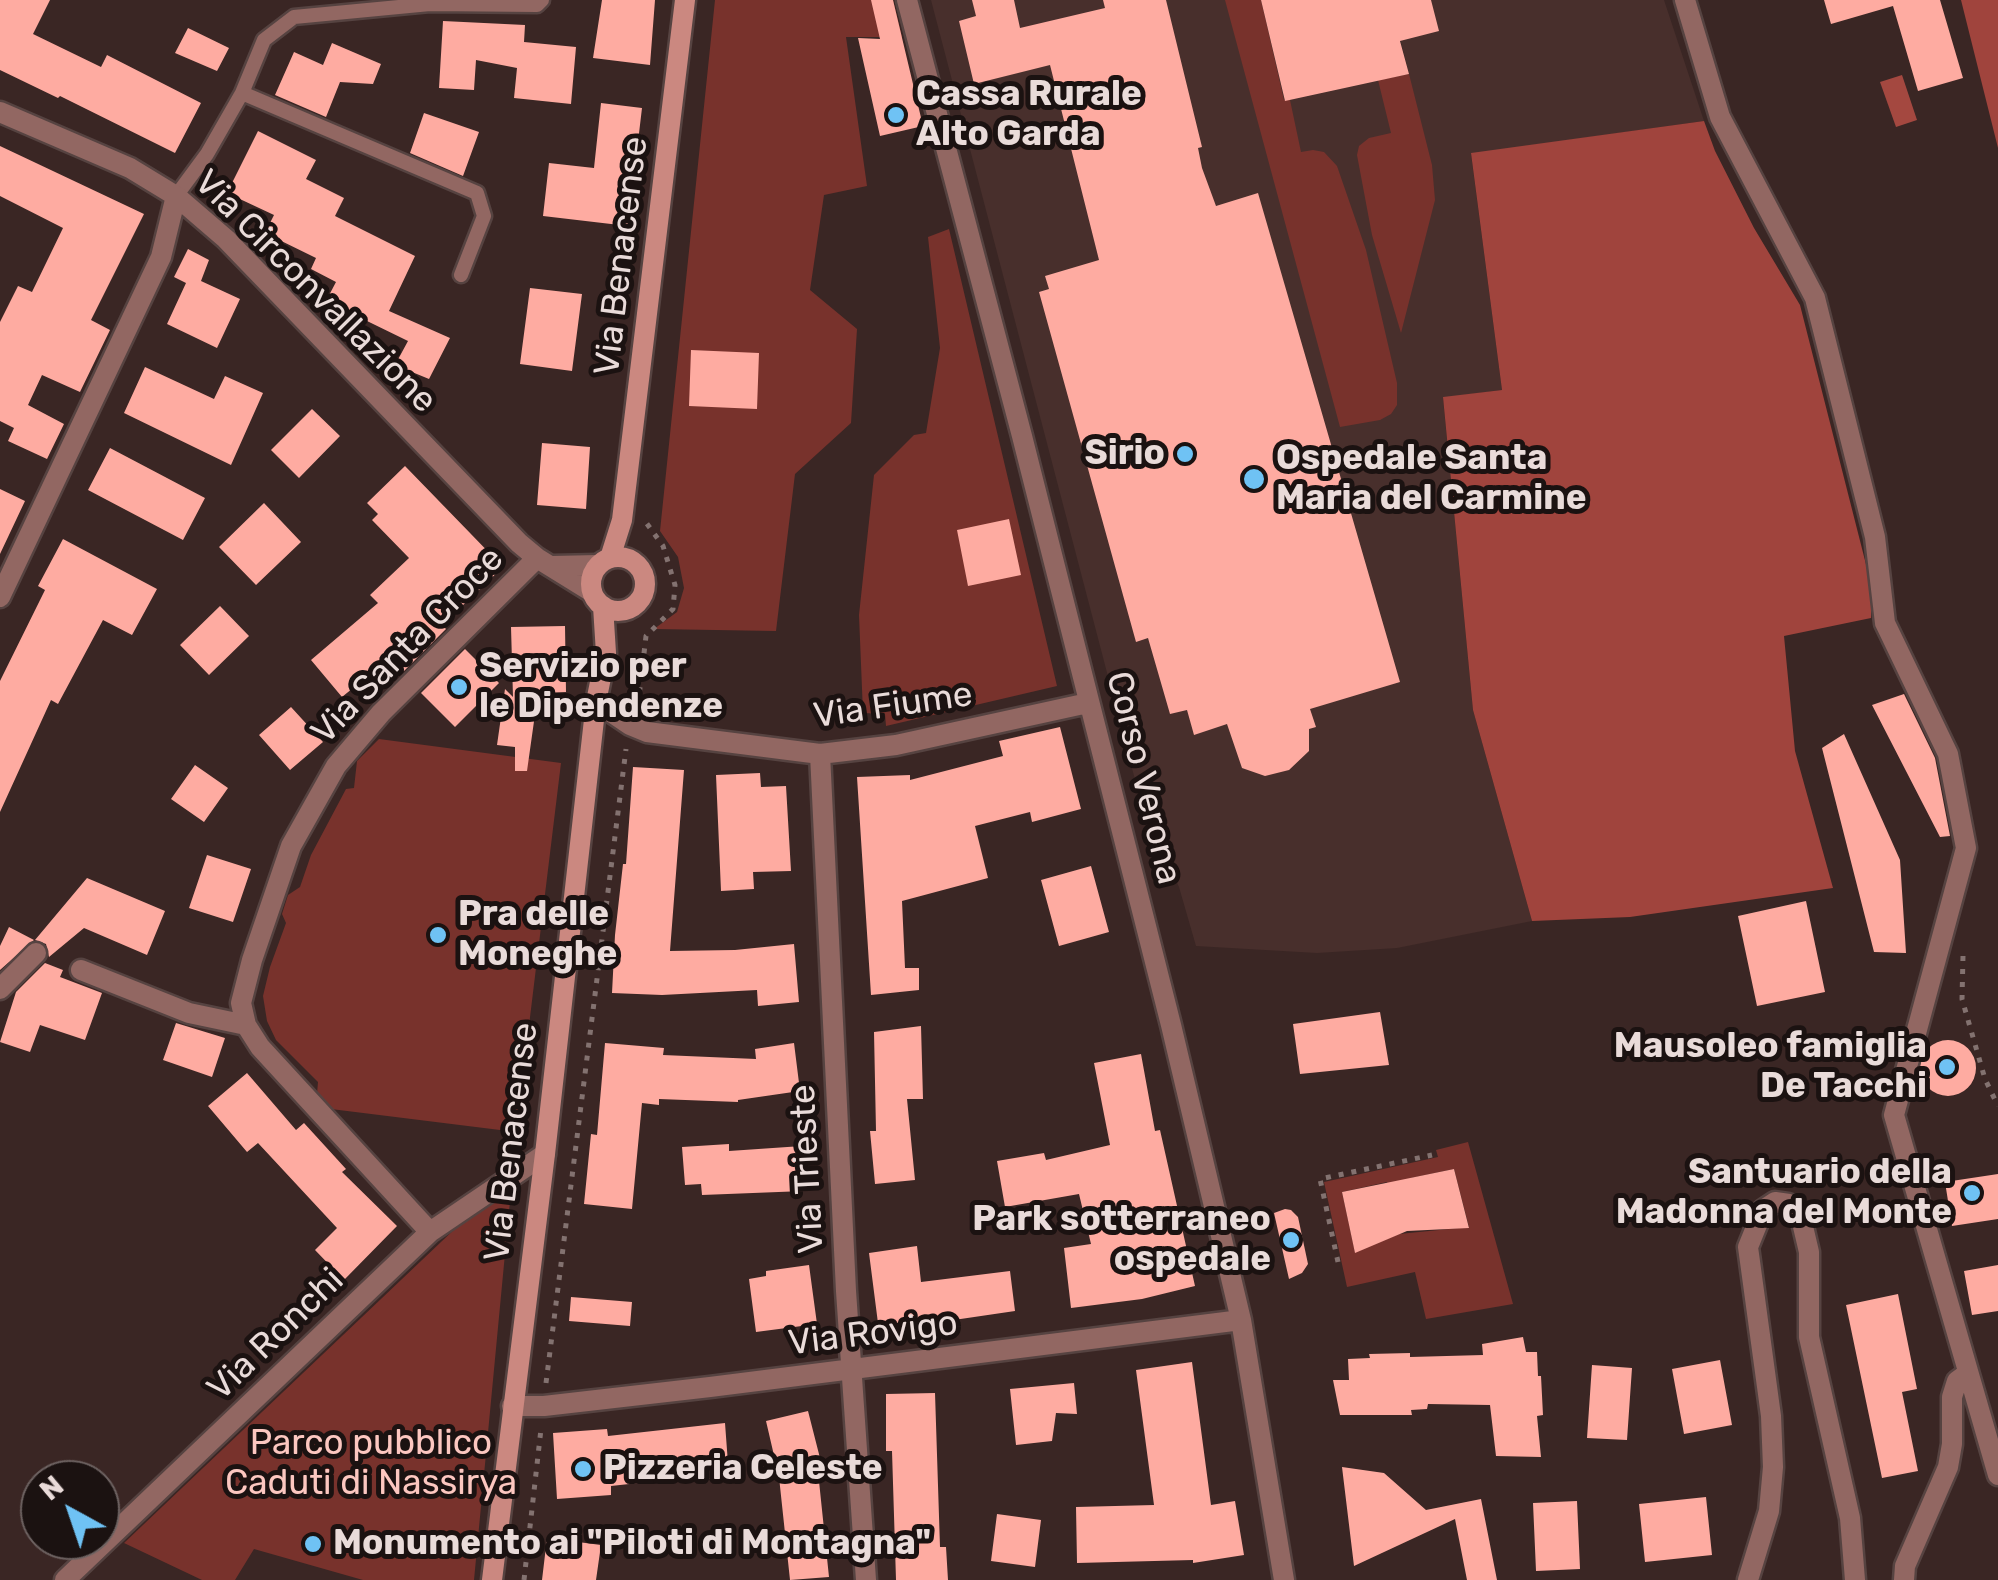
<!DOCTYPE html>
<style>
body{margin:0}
#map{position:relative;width:1998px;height:1580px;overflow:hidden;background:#3a2624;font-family:Rubik,sans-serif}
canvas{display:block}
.north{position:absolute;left:20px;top:1460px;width:100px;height:100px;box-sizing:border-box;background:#1b1211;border:2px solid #6d6261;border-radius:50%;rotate:320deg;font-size:28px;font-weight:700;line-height:40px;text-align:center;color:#e9dbd9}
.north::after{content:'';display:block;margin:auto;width:35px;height:45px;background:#6fc2f4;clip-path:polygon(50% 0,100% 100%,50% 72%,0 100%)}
</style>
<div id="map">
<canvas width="1998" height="1580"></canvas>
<div class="north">N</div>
</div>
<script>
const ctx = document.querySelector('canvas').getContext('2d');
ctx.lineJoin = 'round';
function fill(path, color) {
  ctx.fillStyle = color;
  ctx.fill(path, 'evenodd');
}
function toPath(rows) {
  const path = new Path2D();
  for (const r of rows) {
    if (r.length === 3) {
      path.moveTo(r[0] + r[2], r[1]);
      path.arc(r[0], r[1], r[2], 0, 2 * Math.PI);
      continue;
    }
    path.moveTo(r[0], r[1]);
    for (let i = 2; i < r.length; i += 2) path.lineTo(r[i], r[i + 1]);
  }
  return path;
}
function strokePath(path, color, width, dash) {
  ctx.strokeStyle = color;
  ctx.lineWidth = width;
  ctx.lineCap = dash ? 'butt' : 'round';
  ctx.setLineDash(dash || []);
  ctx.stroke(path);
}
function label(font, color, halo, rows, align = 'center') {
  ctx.font = font + ' Rubik,sans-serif';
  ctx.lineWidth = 10;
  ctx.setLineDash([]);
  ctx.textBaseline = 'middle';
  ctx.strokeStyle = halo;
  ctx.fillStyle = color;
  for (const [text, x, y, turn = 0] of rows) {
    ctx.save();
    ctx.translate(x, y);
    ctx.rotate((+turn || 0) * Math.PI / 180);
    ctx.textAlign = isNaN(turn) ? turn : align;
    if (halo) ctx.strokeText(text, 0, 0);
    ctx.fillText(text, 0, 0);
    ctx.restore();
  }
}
fill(toPath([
 [931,0,1261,0,1285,101,1409,74,1390,0,1664,0,1704,121,1471,154,1502,390,1443,398,1473,710,1532,921,1397,948,1317,953,1196,946,1179,887,1144,814]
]), '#482f2c');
fill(toPath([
 [715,0,893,0,902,37,846,37,867,186,824,195,810,290,857,329,851,423,795,474,776,631,654,629,677,612,684,588,678,557,660,531],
 [1225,0,1261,0,1284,100,1290,100,1301,152,1313,150,1324,152,1337,166,1366,250,1397,383,1397,405,1391,414,1380,420,1340,427],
 [1409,74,1432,165,1435,200,1401,333,1372,235,1357,155,1359,146,1369,138,1391,133,1378,80],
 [949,229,1057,686,886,726,885,714,863,713,859,615,874,475,914,435,926,433,940,348,928,237],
 [379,739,561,763,516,1132,331,1109,317,1094,318,1082,276,1040,267,1021,263,996,270,967,286,923,282,914,288,895,300,887,311,855,346,789,354,788,357,761],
 [1468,1142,1513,1304,1426,1319,1415,1272,1347,1287,1324,1182,1438,1157,1436,1150],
 [1454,1169,1469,1227,1399,1234,1355,1252,1342,1192,1387,1182,1391,1196,1411,1178],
 [512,1180,474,1580,363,1580,254,1549,235,1580,202,1580,124,1543,481,1204]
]), '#78322c');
fill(toPath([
 [1961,0,1998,0,1998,148],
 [1704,121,1715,151,1754,228,1800,305,1871,584,1871,618,1784,636,1795,751,1833,888,1630,917,1532,921,1473,710,1443,397,1502,390,1471,153]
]), '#a0443d');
fill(toPath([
 [1902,75,1917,120,1896,127,1880,82]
]), '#a44840');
fill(toPath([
 [0,0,50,0,33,34,101,67,107,55,201,103,175,153,60,96,58,98,0,70],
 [602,0,655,0,650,65,593,58],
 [871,0,893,0,923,126,880,136,858,38,880,39],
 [972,0,1014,0,1020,28,1105,8,1103,0,1166,0,1202,147,1198,148,1202,168,1216,206,1258,193,1400,682,1310,709,1316,727,1309,729,1309,751,1289,770,1265,776,1242,768,1227,724,1194,735,1187,710,1170,714,1148,638,1136,642,1039,292,1049,289,1045,276,1099,260,1050,65,974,84,959,21,976,16],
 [1261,0,1431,0,1439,31,1400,41,1409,74,1285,101],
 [1824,0,1940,0,1963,78,1918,91,1893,6,1831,24],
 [443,21,525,25,524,42,576,47,571,104,514,98,517,68,476,60,474,90,439,88],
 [188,28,229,48,217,71,175,53],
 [332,43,381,64,373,84,340,82,326,117,275,95,294,52,323,65],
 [601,103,642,108,628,226,543,216,549,163,594,168],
 [424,113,479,132,463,176,410,153],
 [258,131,316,160,306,179,344,198,335,216,415,256,389,311,450,338,429,379,395,365,408,341,326,301,336,282,311,269,316,258,265,233,274,215,227,193],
 [0,146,144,214,91,320,110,330,80,392,42,375,28,405,64,424,47,459,8,441,14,428,0,421,0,322,18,286,32,292,63,228,0,196],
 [188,249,209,260,201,281,240,299,217,348,167,324,186,283,174,277],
 [530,288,582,294,572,371,520,364],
 [691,350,759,353,757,409,689,406],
 [145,367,214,399,225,376,263,393,231,465,124,413],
 [312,409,340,436,299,478,271,450],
 [542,443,590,447,586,509,537,505],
 [110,448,205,498,183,540,88,490],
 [405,466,503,567,442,625,446,629,404,671,391,657,342,697,311,660,378,603,370,595,409,558,372,520,378,514,367,503],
 [0,489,25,501,0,554],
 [264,503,301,542,256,585,219,547],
 [1009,519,1021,575,968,586,957,530],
 [63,539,157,589,132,635,103,620,58,704,51,700,0,812,0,681,45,590,38,586],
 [220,606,249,636,209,675,180,645],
 [565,626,566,692,538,693,527,771,515,771,515,747,497,745,505,689,513,697,511,627],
 [465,649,499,683,455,727,421,693],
 [1904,694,1935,758,1950,836,1940,837,1872,705],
 [291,707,323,742,290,770,259,735],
 [1060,727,1081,809,1032,822,1030,812,975,826,988,878,902,901,905,968,919,968,919,990,871,995,857,777,910,775,910,780,1003,756,999,741],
 [1844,734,1900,860,1906,953,1874,952,1822,748],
 [195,765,228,788,204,822,171,799],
 [633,767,684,770,670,951,735,950,794,944,799,1002,758,1006,757,990,662,995,612,993,615,935,623,864,626,864],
 [760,773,761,787,786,786,791,871,753,872,754,889,721,891,716,775],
 [207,855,251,869,233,922,189,908],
 [1091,866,1109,932,1059,946,1041,880],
 [87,878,165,911,147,955,84,928,49,957,46,944,35,940],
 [1806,901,1825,992,1757,1006,1738,916],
 [9,927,34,940,0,970,0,946],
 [45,963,63,970,60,977,102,993,85,1040,40,1025,30,1052,0,1042,16,992],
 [1380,1012,1389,1065,1300,1074,1293,1024],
 [176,1023,225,1038,212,1077,163,1060],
 [921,1026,923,1099,907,1099,915,1180,875,1184,870,1131,876,1131,874,1032],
 [1948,1068,28],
 [605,1043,664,1048,663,1055,756,1059,755,1049,794,1043,800,1091,738,1100,738,1102,659,1099,659,1105,642,1103,632,1209,584,1204,591,1134,597,1135],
 [1141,1054,1155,1131,1160,1130,1195,1286,1142,1299,1071,1308,1064,1248,1091,1244,1079,1194,1005,1207,997,1161,1044,1153,1046,1160,1110,1145,1094,1063],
 [247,1073,296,1130,304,1123,346,1169,342,1172,397,1226,344,1280,315,1250,337,1228,258,1143,247,1152,208,1106],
 [729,1144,729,1151,802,1146,804,1191,702,1195,701,1184,685,1185,682,1147],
 [1454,1169,1469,1228,1407,1231,1355,1253,1342,1192],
 [1998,1174,1998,1219,1952,1226,1945,1182],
 [1285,1209,1291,1210,1298,1217,1308,1264,1302,1273,1289,1279,1274,1213],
 [917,1246,921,1282,1010,1271,1015,1311,879,1331,869,1253],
 [809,1265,817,1324,756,1332,749,1279,766,1276,766,1271],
 [1998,1265,1998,1311,1972,1315,1964,1271],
 [1898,1294,1917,1389,1902,1392,1918,1471,1882,1478,1846,1305],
 [571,1297,632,1302,630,1326,569,1321],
 [1523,1337,1526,1352,1537,1352,1538,1376,1541,1376,1543,1415,1537,1416,1541,1457,1496,1456,1490,1405,1428,1404,1427,1409,1411,1410,1412,1415,1340,1415,1333,1380,1349,1380,1348,1359,1370,1358,1369,1354,1410,1353,1410,1357,1483,1355,1482,1344],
 [1720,1360,1732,1425,1684,1434,1672,1369],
 [1192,1362,1211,1505,1235,1501,1244,1555,1193,1563,1193,1560,1077,1563,1076,1507,1154,1505,1136,1370],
 [1592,1365,1632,1368,1627,1440,1587,1438],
 [1074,1383,1077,1414,1056,1413,1052,1441,1016,1445,1010,1389],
 [935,1393,940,1547,946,1547,948,1580,896,1580,892,1451,886,1451,886,1394],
 [808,1411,821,1462,817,1462,829,1577,790,1580,779,1477,766,1421],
 [725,1423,729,1477,693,1480,693,1477,611,1486,611,1495,557,1499,553,1433,607,1429,608,1436],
 [1342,1467,1384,1473,1426,1510,1481,1499,1497,1580,1467,1580,1455,1519,1354,1566],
 [1706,1497,1712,1555,1645,1562,1639,1504],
 [1577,1501,1580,1569,1536,1571,1533,1503],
 [997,1514,1041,1520,1035,1567,991,1561],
 [547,1538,601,1545,596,1580,542,1580]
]), '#feaba1');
const service = toPath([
 [242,93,477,193,484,216,461,275],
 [176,196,207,154,242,93,264,40,294,17,430,4,537,5,542,0]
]);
const minor = toPath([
 [907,0,1022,436,1171,1025,1241,1320,1284,1580],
 [1685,0,1720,117,1815,298,1875,537,1885,623,1948,754,1966,848,1894,1115,1998,1475],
 [0,112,130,168,176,196,226,239,519,543,537,558,592,592],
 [553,566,598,565],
 [0,597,161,257,176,196],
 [596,702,630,725,647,732,820,754,896,745,1088,703],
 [820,754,846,1291,866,1580],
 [81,970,189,1013,246,1025],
 [0,989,36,953],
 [430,1232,260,1047,246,1025,241,1003,252,960,291,846,336,766,381,713,537,558],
 [512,1406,544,1406,710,1387,1241,1320],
 [65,1580,430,1232,545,1154],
 [1748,1580,1769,1511,1773,1467,1771,1416,1748,1247,1763,1210,1775,1202,1789,1204,1801,1218,1809,1252,1809,1337,1850,1518,1855,1580],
 [1904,1580,1905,1566,1948,1467,1952,1444,1952,1397,1957,1381,1968,1373]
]);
const secondary = toPath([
 [618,584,27],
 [610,558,622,520,685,0],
 [492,1580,545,1154,596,702,606,653,603,606]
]);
strokePath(service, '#564341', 19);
strokePath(minor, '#564341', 25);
strokePath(secondary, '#564341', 25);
strokePath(toPath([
 [638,705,646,636,673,609,675,585,663,546,645,521],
 [1963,956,1962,999,1985,1079,1998,1106],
 [1338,1262,1320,1179,1432,1155],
 [546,1383,626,749],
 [524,1580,541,1429]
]), '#837270', 5, [5, 8]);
strokePath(service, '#926762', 14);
strokePath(minor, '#926762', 20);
strokePath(secondary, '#cb8880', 20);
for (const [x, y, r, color] of [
 [896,115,10,"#6fc2f4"],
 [1185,454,10,"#6fc2f4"],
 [1254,479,12,"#6fc2f4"],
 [459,687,10,"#6fc2f4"],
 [438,935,10,"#6fc2f4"],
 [1947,1067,10,"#6fc2f4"],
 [1972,1193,10,"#6fc2f4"],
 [1291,1240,10,"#6fc2f4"],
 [583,1469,10,"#6fc2f4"],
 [313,1544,10,"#6fc2f4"]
]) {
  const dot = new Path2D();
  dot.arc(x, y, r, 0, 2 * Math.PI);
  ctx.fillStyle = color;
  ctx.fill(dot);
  strokePath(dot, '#1b1211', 4);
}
label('bold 35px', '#e9dbd9', '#1b1211', [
 ["Cassa Rurale",916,95],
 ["Alto Garda",916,135],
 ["Sirio",1165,454,"right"],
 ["Ospedale Santa",1276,459],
 ["Maria del Carmine",1276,499],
 ["Servizio per",479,667],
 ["le Dipendenze",479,707],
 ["Pra delle",458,915],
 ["Moneghe",458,955],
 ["Mausoleo famiglia",1927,1047,"right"],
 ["De Tacchi",1927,1087,"right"],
 ["Santuario della",1952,1173,"right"],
 ["Madonna del Monte",1952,1213,"right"],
 ["Park sotterraneo",1271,1220,"right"],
 ["ospedale",1271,1260,"right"],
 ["Pizzeria Celeste",603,1469],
 ["Monumento ai \"Piloti di Montagna\"",333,1544]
], 'left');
label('35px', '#e9dbd9', '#1b1211', [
 ["Via Benacense",622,256,-83],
 ["Via Circonvallazione",315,292,45],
 ["Via Santa Croce",408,646,-46],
 ["Via Fiume",893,706,-8],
 ["Corso Verona",1143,778,76],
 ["Via Benacense",512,1142,-83],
 ["Via Trieste",808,1169,-93],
 ["Via Rovigo",873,1334,-7],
 ["Via Ronchi",276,1335,-44]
]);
label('35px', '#fcc7c0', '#1b1211', [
 ["Parco pubblico",371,1444],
 ["Caduti di Nassirya",371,1484]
]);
</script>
